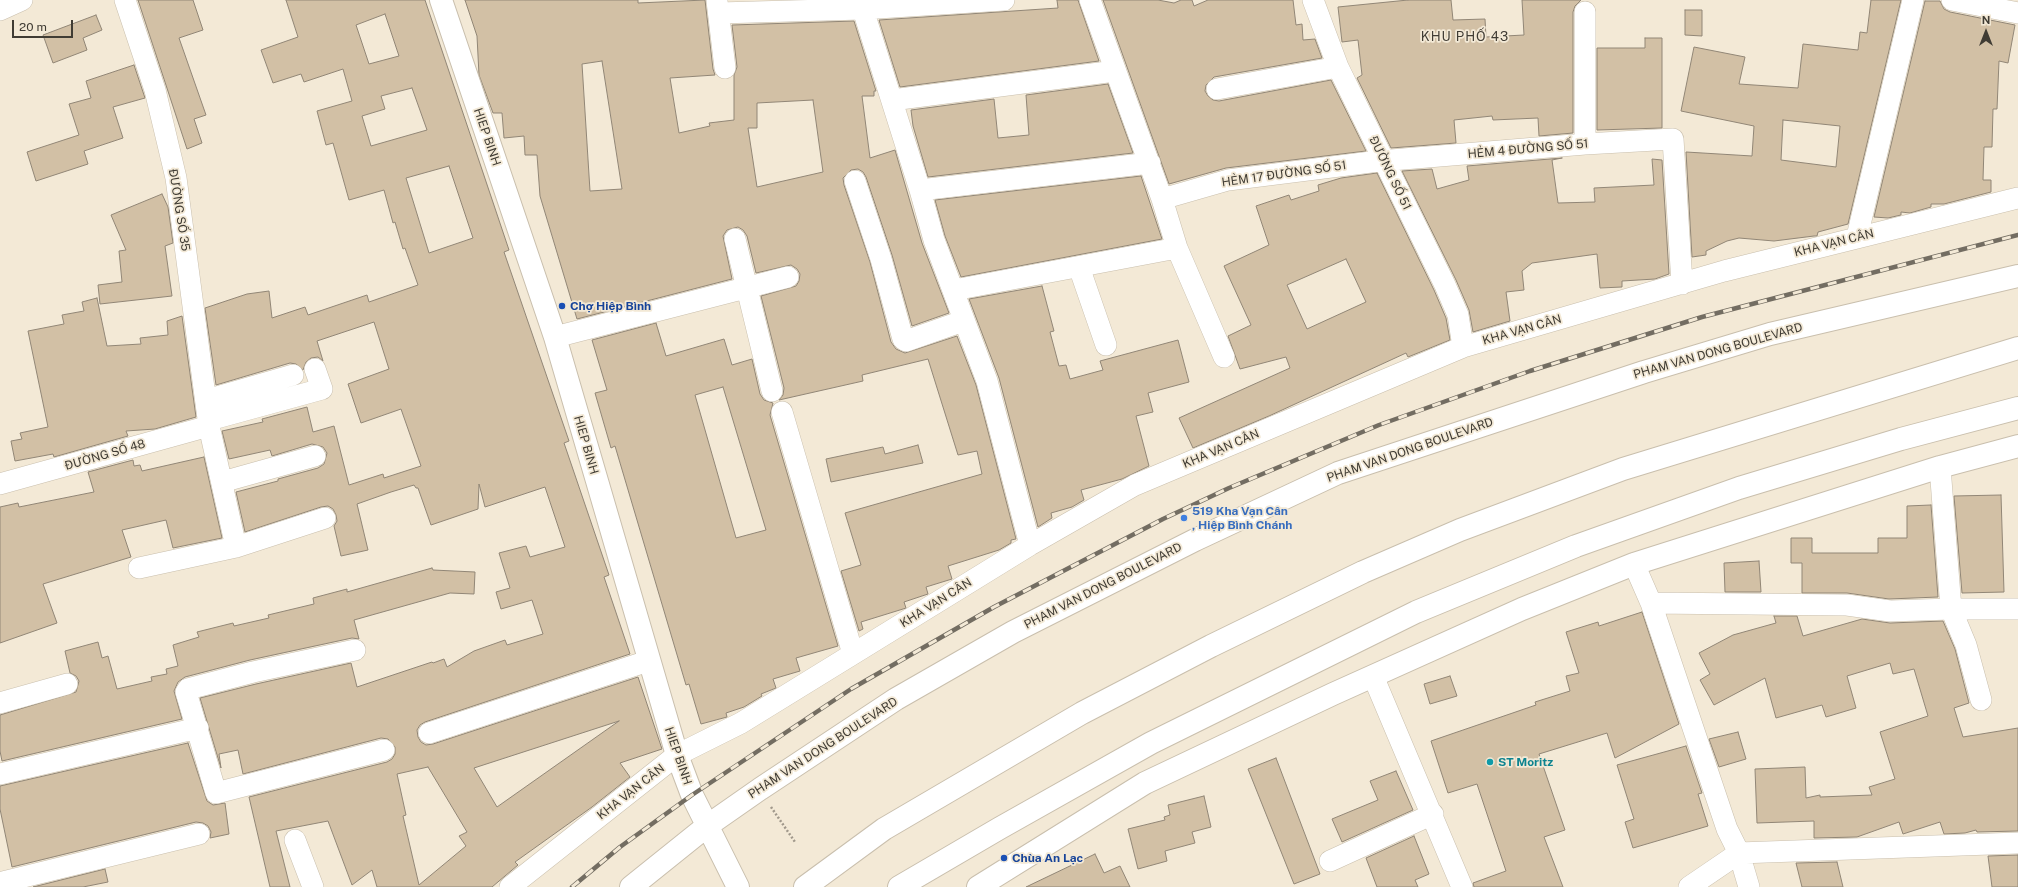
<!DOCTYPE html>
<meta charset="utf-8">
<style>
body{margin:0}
#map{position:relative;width:2018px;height:887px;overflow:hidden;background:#f3e9d6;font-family:"Public Sans",sans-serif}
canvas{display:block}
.north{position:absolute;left:1966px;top:12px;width:40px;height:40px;-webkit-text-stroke:3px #f3e9d6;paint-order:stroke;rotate:0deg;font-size:11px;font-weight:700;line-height:16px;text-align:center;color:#403c34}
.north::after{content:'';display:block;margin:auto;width:14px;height:18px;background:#403c34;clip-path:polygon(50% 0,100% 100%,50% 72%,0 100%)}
.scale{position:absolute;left:12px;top:20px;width:61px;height:18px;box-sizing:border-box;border:2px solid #403c34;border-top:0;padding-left:5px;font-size:12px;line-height:14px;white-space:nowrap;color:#403c34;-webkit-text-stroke:3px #f3e9d6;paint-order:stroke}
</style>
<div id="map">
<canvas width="2018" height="887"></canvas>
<div class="north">N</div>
<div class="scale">20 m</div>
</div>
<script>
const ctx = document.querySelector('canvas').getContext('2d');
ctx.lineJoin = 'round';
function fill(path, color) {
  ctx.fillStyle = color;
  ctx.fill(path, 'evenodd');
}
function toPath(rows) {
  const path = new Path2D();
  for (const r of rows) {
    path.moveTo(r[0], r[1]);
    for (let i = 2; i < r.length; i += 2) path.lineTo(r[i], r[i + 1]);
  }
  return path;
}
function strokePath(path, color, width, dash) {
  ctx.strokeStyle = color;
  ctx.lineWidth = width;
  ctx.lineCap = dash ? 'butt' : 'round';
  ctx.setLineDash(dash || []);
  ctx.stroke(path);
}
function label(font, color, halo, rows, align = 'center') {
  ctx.font = font + ' "Public Sans",sans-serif';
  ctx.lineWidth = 3.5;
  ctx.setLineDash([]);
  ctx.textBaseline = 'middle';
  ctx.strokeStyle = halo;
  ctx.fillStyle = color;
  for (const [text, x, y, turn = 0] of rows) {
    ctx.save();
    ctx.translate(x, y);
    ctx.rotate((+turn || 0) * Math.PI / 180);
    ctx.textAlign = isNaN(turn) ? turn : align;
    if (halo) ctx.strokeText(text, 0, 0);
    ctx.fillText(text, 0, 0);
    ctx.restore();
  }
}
const building = toPath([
 [138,0,193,0,203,30,179,38,206,115,194,119,202,143,187,149,138,0],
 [286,0,425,0,509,250,504,252,569,441,564,443,609,575,604,577,630,654,425,722,420,725,417,730,418,737,421,742,426,745,433,744,638,677,662,749,620,763,630,777,592,807,515,862,518,865,492,887,377,887,372,870,352,885,328,821,276,831,290,887,270,887,249,797,387,762,392,759,395,754,395,747,388,739,381,738,243,774,238,750,219,754,221,768,200,698,256,684,351,663,357,687,432,662,433,663,444,659,447,667,474,651,505,640,507,645,543,634,532,600,501,609,496,592,510,588,499,553,526,546,530,557,565,547,545,487,485,507,479,484,478,509,431,525,418,488,416,488,414,485,391,492,357,504,368,550,341,556,334,526,337,521,336,515,333,509,328,506,321,507,245,532,236,492,278,481,278,479,318,468,324,464,327,453,323,447,312,444,272,456,270,450,229,459,222,431,263,422,262,419,307,407,313,432,334,426,349,485,383,474,384,478,421,466,401,409,361,423,348,384,389,369,374,322,317,341,323,361,318,357,311,358,306,362,303,370,296,364,290,363,216,385,205,308,247,294,269,291,272,318,305,307,308,315,367,295,369,302,418,285,405,248,403,249,395,222,393,223,384,190,349,200,333,143,326,145,317,111,352,101,343,69,304,82,301,74,273,83,261,50,298,37,286,0],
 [385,14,399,56,369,64,356,25,385,14],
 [412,88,427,130,371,146,362,116,385,109,381,96,412,88],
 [449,166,473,238,429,253,406,178,449,166],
 [619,721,497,807,474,768,619,721],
 [428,767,467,832,459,836,466,846,419,885,403,816,406,815,397,774,428,767],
 [465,0,638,0,638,3,705,0,713,69,715,75,670,78,679,133,710,126,709,123,734,120,734,75,737,67,732,25,854,21,876,91,874,91,874,96,862,96,870,158,895,150,922,243,949,313,912,326,892,255,866,177,863,172,858,169,851,170,843,178,844,185,870,262,891,342,896,349,905,353,957,336,976,385,1016,539,1011,540,1011,543,999,550,948,566,952,579,926,587,928,594,904,602,906,608,903,609,861,622,863,629,859,631,841,571,861,565,845,513,982,474,977,451,958,455,928,359,862,375,863,381,779,400,783,395,784,388,761,296,796,286,799,281,800,274,797,269,791,265,756,273,747,236,743,230,738,227,727,230,723,236,732,279,577,319,540,196,537,155,525,155,524,136,504,138,502,113,493,113,479,75,477,36,465,0],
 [602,61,622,189,590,191,582,64,602,61],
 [813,100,823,172,757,187,748,128,757,128,757,103,813,100],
 [1057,0,1078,0,1099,61,900,87,879,20,1058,8,1057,0],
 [1103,0,1158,0,1174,3,1181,0,1192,0,1194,6,1208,0,1293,0,1296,25,1302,24,1303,40,1315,39,1322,58,1214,77,1206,85,1205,91,1208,96,1213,100,1219,101,1331,80,1366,151,1226,168,1169,184,1103,0],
 [1408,0,1451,0,1453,20,1485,19,1486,37,1524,35,1522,0,1581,0,1575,6,1573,12,1573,133,1539,136,1538,118,1493,120,1492,116,1454,120,1456,143,1391,148,1357,78,1362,75,1358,40,1342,42,1338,7,1408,0],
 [1871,0,1901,0,1848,224,1818,232,1817,236,1814,236,1774,241,1739,238,1727,241,1706,251,1706,255,1692,257,1686,152,1752,156,1754,126,1681,111,1694,47,1745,57,1739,84,1798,88,1803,44,1858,50,1860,32,1867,33,1871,0],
 [1783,120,1840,126,1836,167,1781,160,1783,120],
 [1925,1,1940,1,1944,9,1950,12,2015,25,2008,63,1999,61,1997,109,1993,109,1992,147,1984,147,1983,180,1991,180,1991,192,1944,204,1931,204,1931,207,1910,213,1901,212,1901,215,1888,218,1874,217,1925,1],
 [1685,10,1702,10,1702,36,1685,35,1685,10],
 [96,15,102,30,83,38,87,50,53,63,43,35,96,15],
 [1645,38,1662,38,1662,128,1597,130,1597,48,1645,48,1645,38],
 [134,65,145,98,113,107,123,138,84,151,88,164,36,181,27,152,79,135,69,104,91,98,86,81,134,65],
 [1108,84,1133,153,928,177,913,126,911,110,994,99,998,138,1029,135,1026,95,1108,84],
 [1562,158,1552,160,1558,203,1595,202,1594,188,1654,185,1652,159,1662,160,1669,274,1655,279,1622,281,1622,287,1600,288,1597,254,1532,263,1522,271,1524,290,1506,292,1510,321,1473,332,1469,310,1456,280,1402,171,1432,169,1437,189,1469,180,1467,166,1562,158],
 [1377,173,1434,290,1446,318,1450,340,1408,357,1406,353,1269,416,1193,448,1179,418,1290,368,1286,357,1240,369,1228,336,1251,325,1224,266,1269,245,1256,206,1289,195,1291,200,1319,191,1318,185,1341,178,1377,173],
 [1346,259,1366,302,1307,329,1287,285,1346,259],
 [1141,176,1162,239,961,277,945,236,935,200,1141,176],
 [162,194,168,207,173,243,165,246,172,296,100,304,98,285,122,282,119,251,126,250,111,215,162,194],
 [1042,286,1054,331,1050,332,1059,366,1066,365,1070,379,1103,370,1100,361,1178,340,1189,382,1148,393,1153,412,1136,416,1149,466,1122,479,1081,490,1084,500,1072,507,1051,513,1052,518,1038,527,999,378,969,299,1042,286],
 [97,298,107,346,141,344,140,338,168,335,167,321,182,316,196,417,155,429,126,431,128,436,54,457,53,454,15,461,11,441,22,439,20,433,48,427,28,331,64,324,62,315,84,311,82,302,97,298],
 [656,323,666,356,724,339,732,365,752,359,760,394,764,400,773,403,770,415,838,646,796,658,800,671,773,679,776,688,761,694,762,696,744,707,726,713,727,717,701,724,689,684,686,685,615,446,611,448,595,393,607,390,592,340,656,323],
 [723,387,766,530,736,538,695,395,723,387],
 [918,445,923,463,831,482,826,459,883,447,885,454,918,445],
 [204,457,222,538,173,548,166,520,122,530,131,557,43,584,57,623,0,643,0,507,18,503,19,507,94,492,88,472,133,460,134,466,140,465,142,471,204,457],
 [2001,495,2004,592,1962,593,1954,496,2001,495],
 [1931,505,1938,597,1889,599,1847,593,1802,593,1802,563,1791,563,1791,538,1812,538,1812,553,1878,553,1878,538,1907,538,1907,506,1931,505],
 [1759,561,1761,592,1725,592,1724,563,1759,561],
 [432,568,433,570,475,572,474,594,450,593,354,620,359,639,352,638,250,660,185,677,178,682,174,691,182,719,2,761,0,751,0,715,76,692,79,681,76,676,70,673,65,651,98,642,102,658,108,656,117,689,152,681,151,677,167,674,166,669,178,666,173,645,199,637,197,632,233,623,234,626,269,618,268,615,314,604,313,598,347,589,347,592,432,568],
 [1642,612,1679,724,1615,758,1607,733,1539,754,1565,830,1544,837,1563,887,1474,887,1473,883,1506,871,1477,784,1448,793,1431,741,1536,705,1535,702,1570,691,1566,676,1579,673,1566,632,1598,622,1599,626,1642,612],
 [1774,616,1797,616,1803,636,1862,619,1890,623,1943,621,1955,649,1969,703,1954,708,1963,737,2018,728,2018,831,1977,832,1976,830,1965,833,1944,834,1940,822,1903,834,1899,822,1857,837,1814,838,1814,821,1757,823,1755,769,1805,767,1806,798,1820,795,1820,797,1872,795,1869,787,1895,779,1880,732,1928,716,1914,669,1893,674,1890,663,1847,676,1856,708,1826,717,1822,705,1776,718,1765,678,1714,705,1700,680,1710,674,1699,653,1733,635,1776,623,1774,616],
 [1450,676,1457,696,1430,704,1424,684,1450,676],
 [1738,732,1746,759,1719,767,1709,739,1738,732],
 [188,743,207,801,213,805,225,803,229,834,210,838,211,832,208,826,203,823,196,822,12,867,0,809,0,786,188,743],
 [1686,746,1702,793,1698,794,1708,826,1633,848,1625,822,1634,819,1617,765,1686,746],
 [1276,758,1320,874,1294,884,1248,769,1276,758],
 [1396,771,1413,810,1342,842,1332,819,1378,800,1370,781,1396,771],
 [1204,796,1211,827,1192,832,1195,843,1165,851,1167,861,1138,869,1128,829,1165,820,1164,817,1170,815,1168,805,1204,796],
 [1414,836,1429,874,1415,880,1418,887,1377,887,1366,858,1414,836],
 [1095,854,1104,873,1120,866,1130,887,1026,887,1095,854],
 [2018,855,2018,887,1992,887,1988,856,2018,855],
 [1837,862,1843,887,1802,887,1796,863,1837,862],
 [105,869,108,882,83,887,33,887,105,869]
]);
fill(building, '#d2c0a5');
strokePath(building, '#918676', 1);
const minor = toPath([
 [125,0,155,90,176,178,209,426,236,547],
 [860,0,920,190,934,240,987,381,1030,545],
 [1090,0,1162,199,1177,248,1224,357],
 [1313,0,1338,67,1445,285,1458,315,1463,347],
 [1952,0,2018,13],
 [717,1,725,68],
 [0,10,22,0],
 [1585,12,1585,144],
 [719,13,862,9,1004,0],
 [1217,89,1338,67],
 [892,100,1115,71],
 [855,181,881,259,903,339,906,341,963,321],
 [920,190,1150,163],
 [1162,199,1228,180,1379,161,1585,144,1673,139,1682,284],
 [1857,237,1913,0],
 [735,239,772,391],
 [1079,267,1106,345],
 [954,290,1177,248],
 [555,337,788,277],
 [206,400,293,375],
 [782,412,853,654],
 [209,420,322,389,315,369],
 [1940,467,1951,609,2018,609],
 [222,482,315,456],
 [0,484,209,426],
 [1634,564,1651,603,1727,829,1739,853,1749,887],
 [139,568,236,547,325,518],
 [1651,603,1847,605,1890,611,1951,609,1966,645,1981,700],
 [355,650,253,672,188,689,186,692,216,793,384,750],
 [1373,676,1462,887],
 [0,703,67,684],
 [429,733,648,661],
 [0,774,198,728],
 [295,840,313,887],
 [1330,861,1433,814],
 [3,882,199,834],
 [510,887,677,755,741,723,1030,545,1135,485,1463,347,1724,271,2018,198],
 [1689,887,1739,853,2018,843]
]);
const major = toPath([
 [441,0,555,337,677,755,692,795,738,887],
 [631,887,707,826,760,789,896,699,1013,632,1195,540,1338,473,1644,372,1770,334,2018,276],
 [978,887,1145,783,1333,694,1522,609,1634,564,1940,467,2018,446]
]);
const highway = toPath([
 [805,887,884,829,1082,713,1211,646,1363,572,1460,530,1623,469,2018,348],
 [899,887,1000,828,1151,743,1416,612,1576,546,1739,488,1901,439,2018,408]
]);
strokePath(minor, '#c9bfad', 22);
strokePath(major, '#c9bfad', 24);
strokePath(highway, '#c9bfad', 24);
strokePath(toPath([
 [771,807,795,842]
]), '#a0988b', 2.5, [2, 2]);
strokePath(minor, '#fff', 21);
strokePath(major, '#fff', 22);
strokePath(highway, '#fff', 22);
const rail = toPath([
 [572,887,620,847,692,795,851,689,994,607,1163,519,1229,488,1379,425,1530,371,1702,317,2018,235]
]);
strokePath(rail, '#736d62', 4.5);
strokePath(rail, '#f3e9d6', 3, [9]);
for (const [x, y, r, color] of [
 [562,306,4,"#1a4fb4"],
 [1184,518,4,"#3f7fe0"],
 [1490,762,4,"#0f9aa8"],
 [1004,858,4,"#1a4fb4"]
]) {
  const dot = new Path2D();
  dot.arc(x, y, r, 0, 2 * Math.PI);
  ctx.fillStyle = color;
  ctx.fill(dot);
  strokePath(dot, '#f3e9d6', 1.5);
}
label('12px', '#403c34', '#f3e9d6', [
 ["HIEP BINH",487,137,71],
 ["HẺM 4 ĐƯỜNG SỐ 51",1528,149,-5],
 ["ĐƯỜNG SỐ 51",1390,173,64],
 ["HẺM 17 ĐƯỜNG SỐ 51",1284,174,-8],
 ["ĐƯỜNG SỐ 35",179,210,81],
 ["KHA VẠN CÂN",1834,243,-14],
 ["KHA VẠN CÂN",1522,330,-16],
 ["PHAM VAN DONG BOULEVARD",1718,351,-16],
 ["HIEP BINH",586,445,74],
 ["KHA VẠN CÂN",1221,449,-23],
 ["PHAM VAN DONG BOULEVARD",1410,450,-19],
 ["ĐƯỜNG SỐ 48",105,455,-16],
 ["PHAM VAN DONG BOULEVARD",1103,586,-27],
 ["KHA VẠN CÂN",936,603,-32],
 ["PHAM VAN DONG BOULEVARD",823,748,-33],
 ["HIEP BINH",678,756,71],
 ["KHA VẠN CÂN",631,792,-38]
]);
label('bold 12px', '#164399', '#f3e9d6', [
 ["Chợ Hiệp Bình",570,306],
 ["Chùa An Lạc",1012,858]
], 'left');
label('bold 12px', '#366cbe', '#f3e9d6', [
 ["519 Kha Vạn Cân",1192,511],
 [", Hiệp Bình Chánh",1192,525]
], 'left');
label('bold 12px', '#0d838f', '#f3e9d6', [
 ["ST Moritz",1498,762]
], 'left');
ctx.letterSpacing = '1px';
label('13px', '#403c34', '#f3e9d6', [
 ["KHU PHỐ 43",1465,37]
]);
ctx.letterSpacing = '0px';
</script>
